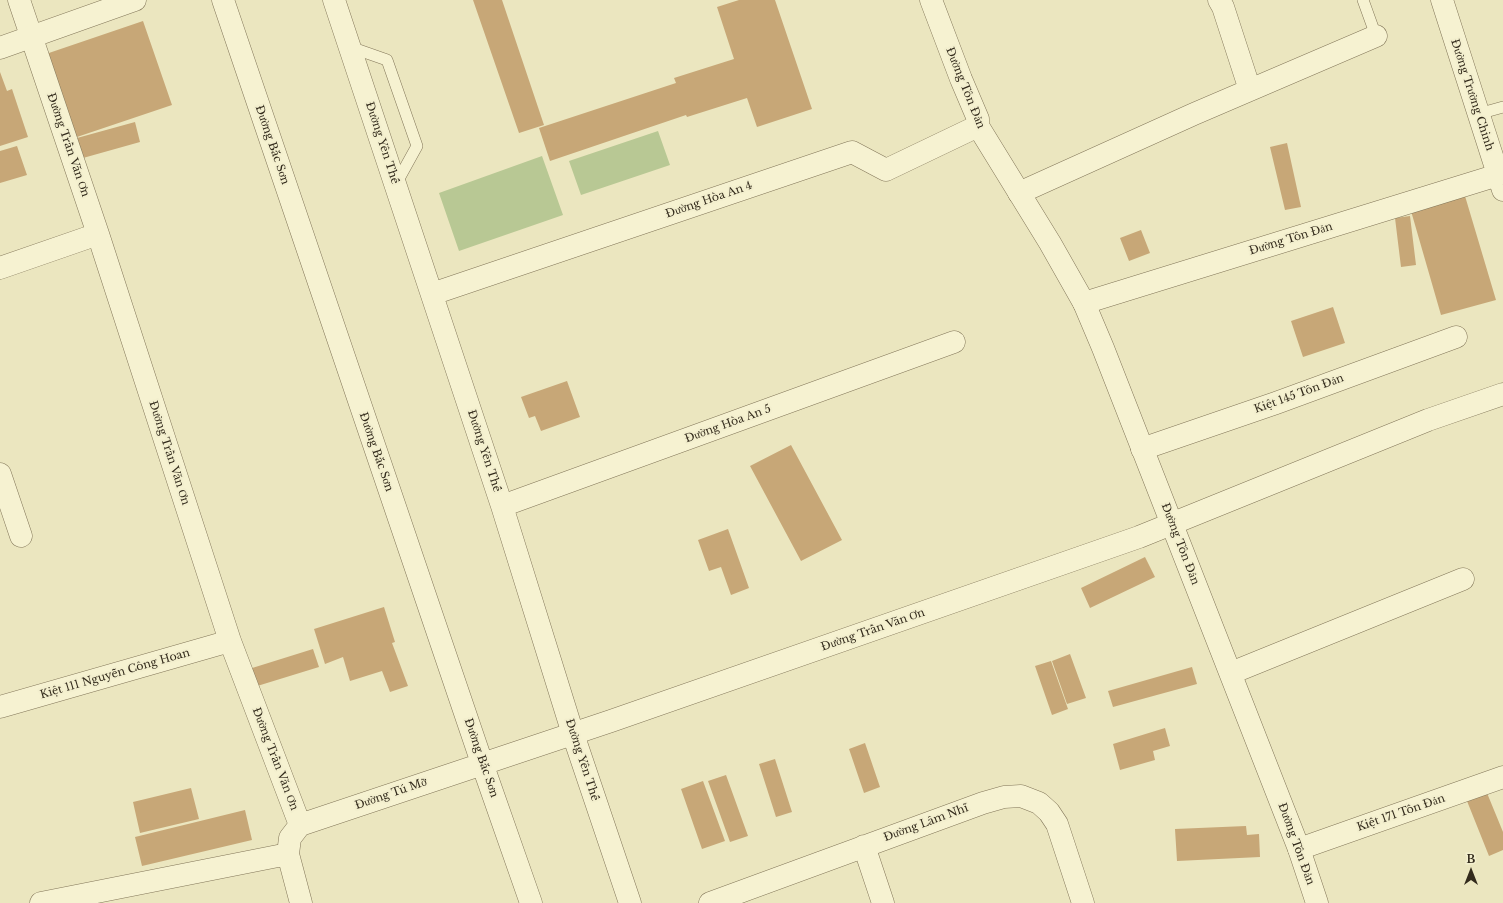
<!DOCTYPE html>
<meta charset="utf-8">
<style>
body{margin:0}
#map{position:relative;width:1503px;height:903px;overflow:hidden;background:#ebe6bf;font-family:"Libre Baskerville",serif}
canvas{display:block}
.north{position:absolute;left:1451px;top:851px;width:40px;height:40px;-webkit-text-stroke:3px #f3efce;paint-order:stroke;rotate:0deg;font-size:11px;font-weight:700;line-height:16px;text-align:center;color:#332b1c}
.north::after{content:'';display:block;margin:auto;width:14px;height:18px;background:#332b1c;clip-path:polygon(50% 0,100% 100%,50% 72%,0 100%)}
</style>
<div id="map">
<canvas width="1503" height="903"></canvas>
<div class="north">B</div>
</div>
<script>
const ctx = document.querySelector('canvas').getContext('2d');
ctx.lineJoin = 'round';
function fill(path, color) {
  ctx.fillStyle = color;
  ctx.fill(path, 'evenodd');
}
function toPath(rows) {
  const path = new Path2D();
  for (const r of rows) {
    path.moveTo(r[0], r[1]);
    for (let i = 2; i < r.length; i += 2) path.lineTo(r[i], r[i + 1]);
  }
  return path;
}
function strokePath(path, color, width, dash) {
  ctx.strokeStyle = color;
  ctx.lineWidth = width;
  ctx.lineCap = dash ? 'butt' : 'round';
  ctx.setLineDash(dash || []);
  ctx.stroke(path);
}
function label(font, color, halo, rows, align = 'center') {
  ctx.font = font + ' "Libre Baskerville",serif';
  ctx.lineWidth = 4;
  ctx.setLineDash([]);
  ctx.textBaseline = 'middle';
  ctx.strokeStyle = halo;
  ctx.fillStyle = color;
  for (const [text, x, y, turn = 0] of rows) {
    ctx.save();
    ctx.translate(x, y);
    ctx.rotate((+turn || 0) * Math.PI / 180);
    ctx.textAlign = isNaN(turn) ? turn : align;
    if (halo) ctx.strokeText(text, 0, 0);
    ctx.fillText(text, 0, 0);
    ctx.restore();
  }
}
fill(toPath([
 [658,131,670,165,581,195,569,161],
 [542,156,563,215,459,251,439,193]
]), '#b8c894');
fill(toPath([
 [473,0,502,0,544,125,519,133],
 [739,0,775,0,812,109,757,127,747,98,687,117,686,115,550,161,539,128,676,83,674,78,734,59,717,7],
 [143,21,172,105,71,139,43,55],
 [0,72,7,91,12,89,28,137,0,146],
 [135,122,140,142,83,158,77,138],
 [1287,143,1301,207,1285,210,1270,147],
 [17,146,27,175,0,183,0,151],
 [1465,196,1496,300,1441,315,1411,211],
 [1410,216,1416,265,1401,267,1395,218],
 [1141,230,1150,253,1129,261,1120,238],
 [1333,307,1345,343,1303,357,1291,321],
 [567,381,580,417,541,431,535,416,529,418,521,397],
 [791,445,842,540,801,561,750,466],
 [728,529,749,588,731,595,721,567,709,571,698,540],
 [1145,557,1155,577,1090,608,1081,588],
 [384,607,395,642,392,643,408,686,390,692,382,671,350,681,343,657,325,664,314,629],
 [313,649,319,667,254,687,249,669],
 [1070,654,1086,698,1067,704,1052,661],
 [1051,661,1068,709,1052,715,1035,666],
 [1192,667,1197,684,1113,707,1108,691],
 [1165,728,1170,746,1153,751,1155,760,1120,770,1113,744],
 [865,743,880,787,864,793,849,749],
 [775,759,792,812,776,817,759,764],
 [726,775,748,836,730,842,708,781],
 [703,781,725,841,702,849,681,789],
 [191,788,199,819,140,833,133,802],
 [1487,793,1503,832,1503,850,1489,856,1467,801],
 [245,810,252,840,142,866,135,837],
 [1246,826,1247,835,1259,834,1260,857,1177,861,1175,829]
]), '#c7a777');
const service = toPath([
 [1363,0,1376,36],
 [350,47,387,60,417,146,396,184],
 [1478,114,1503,107]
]);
const minor = toPath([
 [19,0,98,234,230,641,300,825],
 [223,0,482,763,531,903],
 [334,0,502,506,573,734,630,903],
 [1219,0,1223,7,1250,90],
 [1442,0,1503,190],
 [1019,193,1194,114,1376,36],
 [0,268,98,234],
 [432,294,852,152,886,170,978,126],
 [1084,303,1498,175],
 [1142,449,1276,403,1456,337],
 [0,474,21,536],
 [502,506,954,342],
 [1231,673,1463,579],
 [0,707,230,641],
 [300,825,611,721,1139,537,1428,420,1503,394],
 [300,825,290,838,288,854,301,903],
 [864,846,883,903],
 [1299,849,1503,777],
 [41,903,288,854],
 [710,903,983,803,1004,797,1021,796,1039,803,1049,812,1057,824,1083,903]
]);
const tertiary = toPath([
 [931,0,961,79,978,119,978,126,1050,243,1084,303,1103,348,1299,849,1317,903],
 [0,48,135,0]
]);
strokePath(service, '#827659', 12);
strokePath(minor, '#827659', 23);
strokePath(tertiary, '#827659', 23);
strokePath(service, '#f6f2d1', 11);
strokePath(minor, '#f6f2d1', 22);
strokePath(tertiary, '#f6f2d1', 22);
label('11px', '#332b1c', '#f3efce', [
 ["Đường Tôn Đản",965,88,68],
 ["Đường Trường Chinh",1472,95,72],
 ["Đường Yên Thế",382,143,72],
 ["Đường Trần Văn Ơn",68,145,71],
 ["Đường Bắc Sơn",272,145,71],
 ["Đường Hòa An 4",709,200,-19],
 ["Đường Tôn Đản",1291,239,-17],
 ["Kiệt 145 Tôn Đản",1299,394,-20],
 ["Đường Hòa An 5",728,424,-20],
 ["Đường Yên Thế",484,451,72],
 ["Đường Bắc Sơn",376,452,71],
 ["Đường Trần Văn Ơn",169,453,72],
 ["Đường Tôn Đản",1180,544,69],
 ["Đường Trần Văn Ơn",873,630,-19],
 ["Kiệt 111 Nguyễn Công Hoan",115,674,-16],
 ["Đường Bắc Sơn",481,758,71],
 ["Đường Trần Văn Ơn",275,759,69],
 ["Đường Yên Thế",582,760,72],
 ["Đường Tú Mỡ",391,794,-19],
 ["Kiệt 171 Tôn Đản",1401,813,-19],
 ["Đường Lâm Nhĩ",926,823,-20],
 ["Đường Tôn Đản",1296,844,70]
]);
</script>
